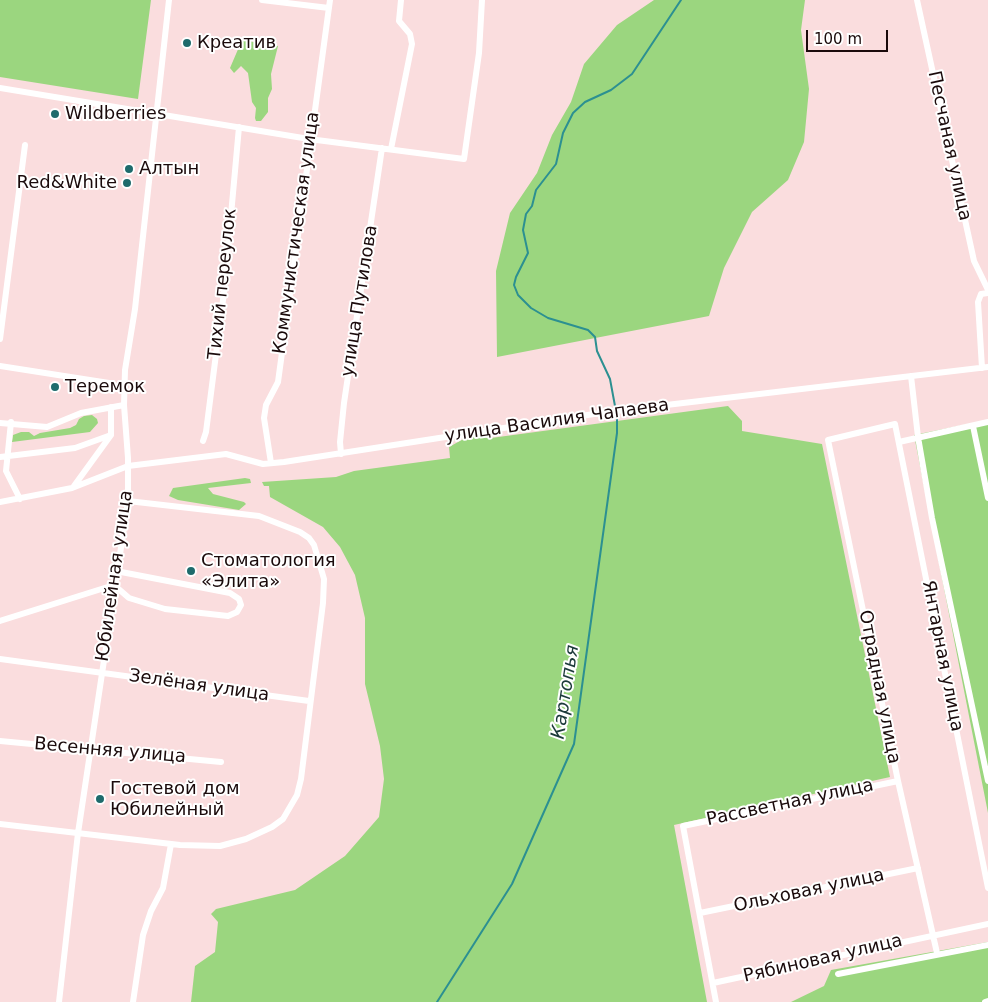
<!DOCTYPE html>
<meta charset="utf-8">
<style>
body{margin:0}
#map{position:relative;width:988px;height:1002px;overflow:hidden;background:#faddde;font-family:"DejaVu Sans",sans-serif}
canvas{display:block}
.scale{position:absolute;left:806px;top:30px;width:82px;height:22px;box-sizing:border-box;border:2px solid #1a0a0b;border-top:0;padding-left:6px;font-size:15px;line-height:18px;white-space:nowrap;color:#1a0a0b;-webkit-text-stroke:4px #fff;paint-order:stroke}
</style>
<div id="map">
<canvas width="988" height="1002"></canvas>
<div class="scale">100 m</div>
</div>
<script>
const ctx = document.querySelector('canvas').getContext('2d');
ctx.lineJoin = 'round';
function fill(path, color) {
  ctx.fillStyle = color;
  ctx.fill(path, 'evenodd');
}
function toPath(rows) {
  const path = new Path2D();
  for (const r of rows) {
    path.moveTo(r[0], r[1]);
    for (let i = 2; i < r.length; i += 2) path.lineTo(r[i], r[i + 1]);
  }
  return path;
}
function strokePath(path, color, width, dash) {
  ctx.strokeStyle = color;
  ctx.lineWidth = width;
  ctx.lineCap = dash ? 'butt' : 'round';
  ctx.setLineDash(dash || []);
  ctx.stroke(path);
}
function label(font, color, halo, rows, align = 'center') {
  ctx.font = font + ' "DejaVu Sans",sans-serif';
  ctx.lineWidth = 4;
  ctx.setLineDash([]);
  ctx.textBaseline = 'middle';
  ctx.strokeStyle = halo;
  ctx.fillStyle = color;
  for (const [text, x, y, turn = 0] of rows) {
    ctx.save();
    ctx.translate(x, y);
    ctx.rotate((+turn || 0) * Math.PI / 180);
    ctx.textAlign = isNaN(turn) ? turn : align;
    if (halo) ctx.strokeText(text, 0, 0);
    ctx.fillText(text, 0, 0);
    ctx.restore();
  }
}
fill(toPath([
 [0,0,151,0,138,99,0,77],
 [654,0,805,0,801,30,809,89,804,142,788,180,752,212,724,268,709,316,497,357,496,271,510,213,537,173,552,135,571,102,584,64,617,25],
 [242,40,278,46,271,74,272,89,268,98,268,112,261,121,256,121,255,118,256,108,252,102,248,73,241,66,234,73,230,68],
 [728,406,742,421,742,431,822,444,890,777,674,825,707,1002,191,1002,195,966,215,952,218,922,211,914,216,909,295,890,345,856,379,817,384,779,380,746,365,684,365,618,355,575,340,547,323,527,270,497,269,486,264,486,262,482,336,477,354,471,450,458,449,447,469,436,491,438],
 [92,415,97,419,98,423,90,432,12,442,13,435,21,432,29,432,34,436,40,433,70,428,76,425,79,419,84,416],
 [988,420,988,813,914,435],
 [245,478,250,479,251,483,208,488,213,494,244,502,246,504,239,510,178,500,169,496,173,488],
 [988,942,988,1002,791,1002,824,986,831,970]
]), '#9bd67f');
strokePath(toPath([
 [615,406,610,379,597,351,595,337,588,330,548,318,531,308,518,295,514,285,516,277,528,253,523,230,526,214,532,206,536,190,556,164,563,133,573,113,585,102,611,90,632,74,681,0],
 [437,1002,512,884,574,744,617,433,617,415]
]), '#2c9091', 2);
strokePath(toPath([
 [262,0,329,8],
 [917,0,974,261,988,290],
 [0,88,309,139,464,159,479,53,482,0],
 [391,149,412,44,410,34,399,21,401,0],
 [0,339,25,145],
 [0,366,109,383,125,390],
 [982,368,978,302,981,294,988,293],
 [911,376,918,437,932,518,988,781],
 [11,422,6,471,20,499],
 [0,423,47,427,81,413,124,405],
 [973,426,988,498],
 [203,441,206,432,224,292,239,127],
 [899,442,988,422],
 [341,454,340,442,344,403,382,148],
 [0,457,75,448,111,435],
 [271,463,264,418,266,405,278,382,330,0],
 [74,486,111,435,111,407],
 [0,502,72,488,128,466,226,454,263,464,284,462,607,412,988,367],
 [0,621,114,585,129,598,165,609,228,616,237,612,241,605,239,599,230,593,116,571],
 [0,659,309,701],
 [0,741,221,762],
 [0,824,180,845,220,846,246,839,272,827,283,819,297,795,301,779,323,603,324,579,314,545,309,538,300,532,259,516,128,501],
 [700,913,918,868],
 [937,953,898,781,828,440,895,424,988,888],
 [838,974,988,945],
 [713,983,988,924],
 [59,1002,78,833,128,501,128,458,124,405,125,370,135,309,169,0],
 [133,1002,143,935,151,911,163,888,171,844],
 [716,1002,683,826,898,781],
 [985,1002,988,1001]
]), '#fff', 6);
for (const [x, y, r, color] of [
 [187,43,5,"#1e6b6c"],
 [55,114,5,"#1e6b6c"],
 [129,169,5,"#1e6b6c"],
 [127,183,5,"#1e6b6c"],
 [55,387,5,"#1e6b6c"],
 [191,571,5,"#1e6b6c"],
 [100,799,5,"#1e6b6c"]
]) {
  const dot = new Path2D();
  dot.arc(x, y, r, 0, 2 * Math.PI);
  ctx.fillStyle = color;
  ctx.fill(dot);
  strokePath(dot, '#fff', 2);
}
label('18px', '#1a0a0b', '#fff', [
 ["Креатив",197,43],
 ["Wildberries",65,114],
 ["Алтын",139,169],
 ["Red&White",117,183,"right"],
 ["Теремок",65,387],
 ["Стоматология",201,561],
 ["«Элита»",201,582],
 ["Гостевой дом",110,789],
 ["Юбилейный",110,810]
], 'left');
label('18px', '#1a0a0b', '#fff', [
 ["Песчаная улица",949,146,78],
 ["Коммунистическая улица",297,233,-82],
 ["Тихий переулок",223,284,-84],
 ["улица Путилова",360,301,-81],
 ["улица Василия Чапаева",557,421,-8],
 ["Юбилейная улица",115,576,-82],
 ["Янтарная улица",942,656,79],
 ["Зелёная улица",199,686,8],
 ["Отрадная улица",879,687,79],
 ["Весенняя улица",110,751,5],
 ["Рассветная улица",790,803,-12],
 ["Ольховая улица",809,891,-12],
 ["Рябиновая улица",823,959,-13]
]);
label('italic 19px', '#1c3a3a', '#fff', [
 ["Картопья",566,692,-81]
]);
</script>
